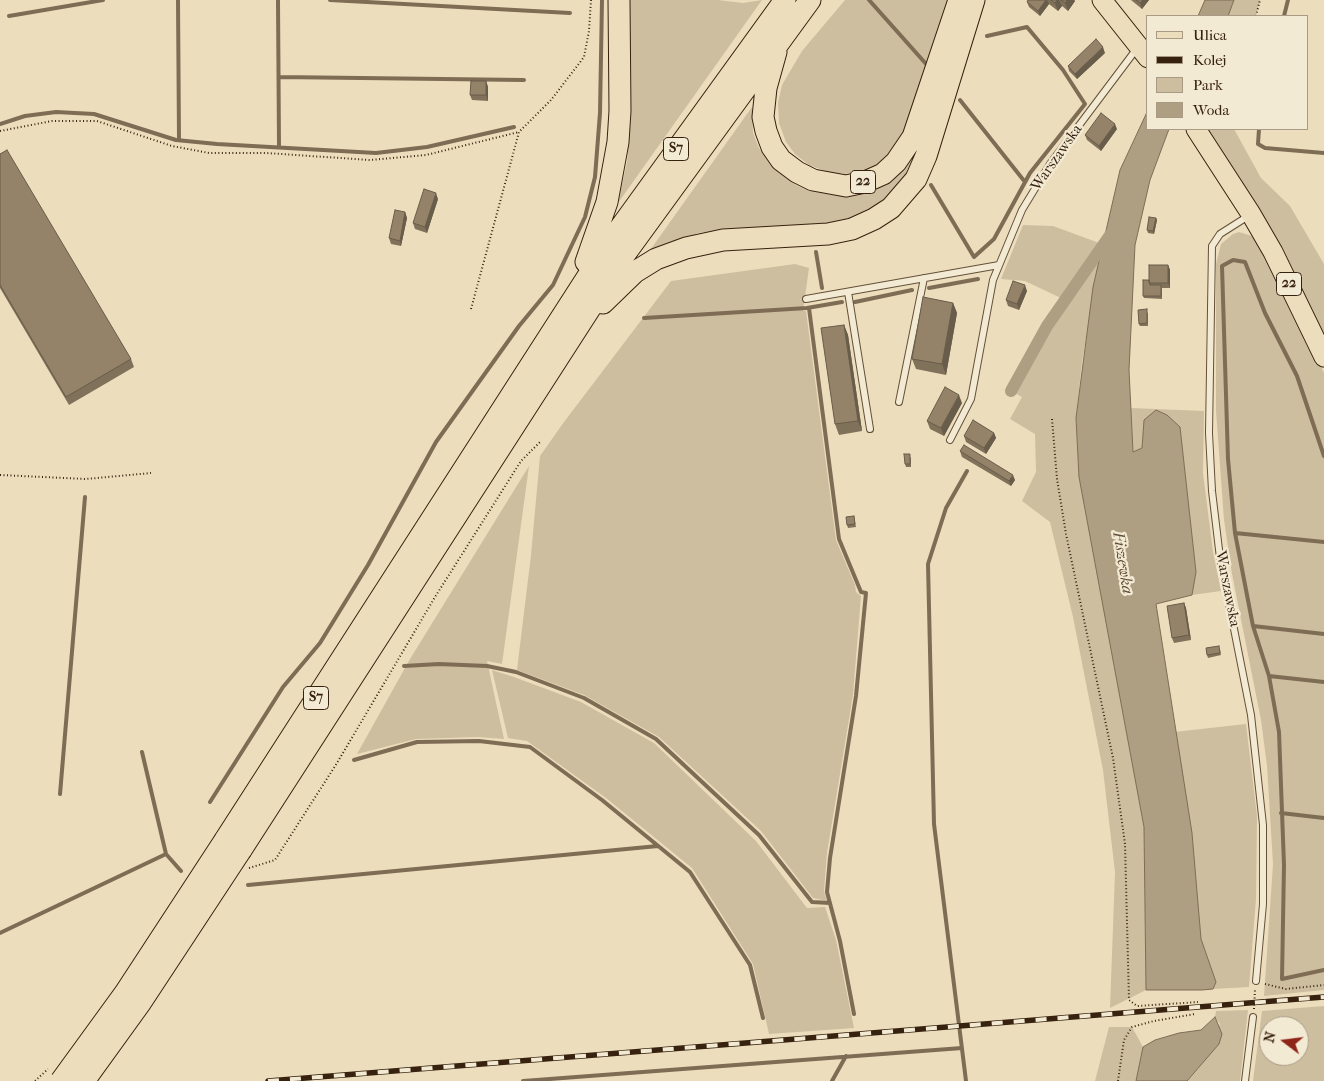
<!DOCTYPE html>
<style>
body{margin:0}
#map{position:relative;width:1324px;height:1081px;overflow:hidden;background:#ecdebd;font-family:"IM FELL French Canon",serif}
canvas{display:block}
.legend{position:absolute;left:1146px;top:15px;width:162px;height:115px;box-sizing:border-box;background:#f3ead4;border:1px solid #a89a85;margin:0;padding:6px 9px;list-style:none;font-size:15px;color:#37210f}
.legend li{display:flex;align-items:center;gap:10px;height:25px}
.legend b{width:25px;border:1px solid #a89a85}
.north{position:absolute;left:1259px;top:1016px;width:50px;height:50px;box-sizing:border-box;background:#f3ead4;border:1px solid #a89a85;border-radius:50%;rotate:285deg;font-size:14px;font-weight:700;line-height:20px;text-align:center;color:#37210f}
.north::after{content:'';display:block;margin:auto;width:18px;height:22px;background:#8f2418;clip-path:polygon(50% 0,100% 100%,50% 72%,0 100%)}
</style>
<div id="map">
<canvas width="1324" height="1081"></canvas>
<ul class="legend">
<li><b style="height:6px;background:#ecdebd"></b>Ulica</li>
<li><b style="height:6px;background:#37210f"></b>Kolej</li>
<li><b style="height:14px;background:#cdbe9f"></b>Park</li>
<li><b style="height:14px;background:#ae9e82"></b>Woda</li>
</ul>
<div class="north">N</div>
</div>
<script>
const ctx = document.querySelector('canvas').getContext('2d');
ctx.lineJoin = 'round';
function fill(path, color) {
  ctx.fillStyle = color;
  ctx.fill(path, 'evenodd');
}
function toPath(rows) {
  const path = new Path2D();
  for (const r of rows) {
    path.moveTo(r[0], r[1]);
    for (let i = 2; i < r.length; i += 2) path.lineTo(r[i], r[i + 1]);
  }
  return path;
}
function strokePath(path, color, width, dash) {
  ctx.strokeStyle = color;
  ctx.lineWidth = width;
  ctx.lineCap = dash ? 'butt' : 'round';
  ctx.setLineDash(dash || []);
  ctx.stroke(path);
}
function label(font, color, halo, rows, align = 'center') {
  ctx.font = font + ' "IM FELL French Canon",serif';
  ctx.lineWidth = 4.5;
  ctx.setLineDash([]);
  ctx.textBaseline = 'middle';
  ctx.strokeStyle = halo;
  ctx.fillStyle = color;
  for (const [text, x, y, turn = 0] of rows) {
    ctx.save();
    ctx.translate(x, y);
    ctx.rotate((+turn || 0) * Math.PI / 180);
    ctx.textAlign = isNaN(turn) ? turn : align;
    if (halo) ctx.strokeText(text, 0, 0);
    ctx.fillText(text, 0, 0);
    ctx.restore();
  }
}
fill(toPath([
 [629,0,718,0,743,3,762,0,618,203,627,162,631,117],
 [845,0,949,0,903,138,888,157,869,170,845,174,828,172,809,165,795,154,786,142,779,123,778,103,782,85,802,51],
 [1234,0,1260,0,1256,16,1228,16],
 [752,107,753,133,759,148,777,170,796,185,809,191,840,196,864,193,877,188,896,175,920,141,907,172,896,189,880,205,858,216,832,223,730,229,698,233,648,253],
 [1202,129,1234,129,1261,178,1290,206,1324,264,1324,342],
 [1023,225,1053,226,1102,244,1082,362,1076,418,1079,477,1144,827,1146,990,1110,1008,1115,872,1103,770,1073,617,1050,522,1022,501,1036,472,1035,434,1010,419,1022,397,1011,391,1047,326,1065,300,1025,281,1001,279],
 [1239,232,1255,237,1287,291,1324,373,1324,990,1264,996,1273,864,1267,766,1261,720,1232,574,1224,520,1216,411,1216,264,1221,244,1233,234],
 [795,264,809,268,803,311,806,311,836,540,855,585,856,592,861,596,853,695,827,853,824,891,827,901,813,898,761,831,659,737,584,695,517,670,531,555,540,456,564,422,671,281],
 [1131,408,1204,411,1203,473,1213,552,1221,591,1192,595,1196,572,1180,427,1144,420,1142,448,1133,452],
 [529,466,502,664,487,661,504,739,478,737,416,739,357,754,410,659],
 [492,670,514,677,581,702,654,743,756,841,807,908,825,907,836,940,854,1028,769,1034,753,964,692,868,606,798,527,741,508,738],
 [1246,724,1257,816,1256,899,1249,987,1213,989,1216,982,1201,939,1192,834,1174,732],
 [1324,1006,1324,1081,1253,1081,1262,1011],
 [1269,1026,1299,1026,1299,1056,1269,1056],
 [1248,1010,1240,1081,1187,1081,1202,1064,1220,1024,1215,1017,1216,1011],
 [1109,1027,1132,1027,1143,1047,1136,1081,1095,1081]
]), '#cdbe9f');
const water = toPath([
 [1205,0,1234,0,1228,16,1198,16,1205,0],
 [1148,110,1148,129,1169,129,1150,180,1135,245,1129,370,1133,452,1142,448,1144,420,1156,410,1167,415,1180,427,1196,572,1192,595,1156,604,1192,833,1201,939,1216,982,1213,989,1202,990,1146,990,1144,827,1079,477,1076,418,1093,287,1120,170,1148,110],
 [1215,1017,1222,1034,1219,1044,1187,1081,1136,1081,1143,1047,1155,1040,1179,1033,1201,1030,1215,1017]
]);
fill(water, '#ae9e82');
strokePath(water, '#7e6c54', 1);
strokePath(toPath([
 [178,0,179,140],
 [278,0,279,146],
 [330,0,570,13],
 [869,0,927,65],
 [9,16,103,0],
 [1284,16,1288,0],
 [279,77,524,80],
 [960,100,1025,182],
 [0,124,25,116,56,112,94,114,176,140,217,144,376,153,427,147,514,127],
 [1259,129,1258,144,1265,148,1324,153],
 [931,185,974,257,994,239,1030,173,1085,104,1063,70,1027,27,987,36],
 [816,252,822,288],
 [929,288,978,279],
 [855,302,912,290],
 [809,308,839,539,861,592,866,593,856,696,830,858,827,892,840,941,854,1014],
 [644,318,807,308,842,302],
 [1324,456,1297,376,1265,313,1245,262,1233,260,1222,266,1228,459,1235,533,1253,626,1269,676,1279,732,1284,865,1282,979,1324,970],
 [1235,533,1324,542],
 [1253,626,1324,634],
 [404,666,439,664,487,666,516,672,584,698,656,739,759,835,812,902,830,903],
 [1269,676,1324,682],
 [142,752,166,854,181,871],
 [354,760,417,742,479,741,530,747,602,800,690,872,750,965,763,1018],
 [60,794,85,497],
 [210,802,283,687,320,643,368,565,436,442,519,326,553,285,585,217,595,177,600,113,602,0],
 [1281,813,1324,818],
 [248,885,658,846],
 [0,933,166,854],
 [523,1081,962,1048],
 [832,1081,846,1056],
 [966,1081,934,824,928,564,946,508,967,471]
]), '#7e6c54', 4);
strokePath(toPath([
 [1011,391,1047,326,1113,231]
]), '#ae9e82', 12);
const lane = toPath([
 [1250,215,1220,234,1212,246,1209,433,1212,491,1220,558,1251,715,1263,825,1263,904,1256,981],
 [848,292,870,429],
 [806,299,999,265],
 [899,402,924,278],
 [950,440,971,399,993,280,1022,210,1050,164,1138,47],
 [1245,1081,1253,1017]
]);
const primary = toPath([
 [1102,0,1148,58],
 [1196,129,1251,214,1273,252,1324,357]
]);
const highway = toPath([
 [776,52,766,88,763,117,766,131,772,147,781,160,797,172,813,180,846,186,865,182,883,174,896,162,913,137,959,0],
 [586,262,607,202,618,142,620,111,619,0],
 [603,303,635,272,656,259,686,248,723,240,828,234,852,229,874,219,891,208,916,179,926,156,974,0],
 [225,840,610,242,785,0],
 [241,850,625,254,810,0]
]);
strokePath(lane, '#64503a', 8);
strokePath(primary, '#37210f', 21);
strokePath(highway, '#37210f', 23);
strokePath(toPath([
 [1256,16,1260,0],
 [0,131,52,121,97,121,172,146,209,153,266,153,370,160,426,155,519,132],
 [471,309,519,132,551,100,584,57,589,31,591,0],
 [1052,419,1057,479,1066,534,1113,758,1125,844,1129,1000,1137,1006,1198,1002],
 [0,475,86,479,151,473],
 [249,868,275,860,337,763,435,597,521,461,541,441],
 [1265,984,1286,989,1324,985],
 [1254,1009,1255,989],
 [35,1081,48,1069],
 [1118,1081,1124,1040,1132,1027,1154,1021,1195,1014]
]), '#37210f', 2, [1, 2.5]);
strokePath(lane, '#f3ead4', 6);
strokePath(primary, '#ecdebd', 19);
strokePath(highway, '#ecdebd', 21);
const rail = toPath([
 [268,1081,1324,997]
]);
strokePath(rail, '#37210f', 5.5);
strokePath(rail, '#f3ead4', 4, [11]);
const highwayBridge = toPath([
 [61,1081,125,993,225,840],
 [84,1081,141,1002,241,850]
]);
strokePath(highwayBridge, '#37210f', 23, []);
strokePath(highwayBridge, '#ecdebd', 21);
fill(toPath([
 [1028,0,1074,0,1075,1,1068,11,1062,6,1058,11,1049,4,1040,16,1029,7,1027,2],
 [1131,0,1149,0,1142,9],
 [1105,53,1077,79,1069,71,1068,66],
 [486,81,488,87,488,101,472,100,470,95],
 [1117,129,1101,151,1087,140,1085,135],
 [0,154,131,359,134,367,69,405,0,288],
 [438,199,427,233,415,229,413,223],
 [405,212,407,218,401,246,391,244,389,238],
 [1156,218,1157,220,1154,234,1148,233,1147,230],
 [1168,265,1170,270,1170,288,1162,288,1162,299,1144,298,1143,296,1149,280],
 [1027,291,1019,310,1008,306,1006,300],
 [953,303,957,313,946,375,916,369,912,359],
 [1148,312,1148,326,1140,326,1139,324],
 [844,325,848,335,862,431,839,435,835,424],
 [962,403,944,436,930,429,927,421],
 [994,433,996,438,986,454,966,442,964,436],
 [960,451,1015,480,1011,486,962,457],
 [911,457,911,467,906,467,905,464],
 [854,516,856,527,848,528,847,525],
 [1184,603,1186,608,1191,640,1174,643,1172,638],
 [1220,649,1221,655,1208,658,1207,655]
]), '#80715a');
fill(toPath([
 [1046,0,1047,0,1049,4,1040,16,1038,11],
 [1057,0,1059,0,1062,6,1058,11,1055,3],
 [1067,0,1074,0,1075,1,1068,11,1065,3],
 [1143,0,1149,0,1142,9,1140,3],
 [1103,47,1105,53,1077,79,1075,74],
 [486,81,488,87,488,101,486,95],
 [1115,124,1117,129,1101,151,1099,146],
 [436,193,438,199,427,233,425,227],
 [405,212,407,218,401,246,400,241],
 [1156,218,1157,220,1154,234,1153,231],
 [1168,265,1170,270,1170,288,1168,283],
 [1025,285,1027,291,1019,310,1017,304],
 [953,303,957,313,946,375,942,364],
 [844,325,848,335,862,431,858,421],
 [959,395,962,403,944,436,941,428],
 [994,433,996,438,986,454,984,448],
 [1013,475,1015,480,1011,486,1009,481],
 [1184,603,1186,608,1191,640,1189,635]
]), '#685c4a');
const building = toPath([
 [1028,0,1046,0,1038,11,1027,2,1028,0],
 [1051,0,1057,0,1055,3,1051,0],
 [1061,0,1067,0,1065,3,1061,0],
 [1136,0,1143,0,1140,3,1136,0],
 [1096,39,1103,47,1075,74,1068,66,1096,39],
 [471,81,486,81,486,95,470,95,471,81],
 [1101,113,1115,124,1099,146,1085,135,1101,113],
 [7,150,131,359,66,397,0,285,0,154,7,150],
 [424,189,436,193,425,227,413,223,424,189],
 [395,210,405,212,400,241,389,238,395,210],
 [1149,217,1156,218,1153,231,1147,230,1149,217],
 [1149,265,1168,265,1168,283,1149,283,1149,265],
 [1143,280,1149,280,1150,285,1161,285,1161,296,1143,296,1143,280],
 [1013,281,1025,285,1017,304,1006,300,1013,281],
 [923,297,953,303,942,364,912,359,923,297],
 [1147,309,1147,323,1139,324,1138,310,1147,309],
 [844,325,858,421,835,424,821,328,844,325],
 [945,387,959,395,941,428,927,421,945,387],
 [973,420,994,433,984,448,964,436,973,420],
 [964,445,1013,475,1009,481,960,451,964,445],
 [904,454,910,454,910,464,905,464,904,454],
 [854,516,855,524,847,525,846,517,854,516],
 [1184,603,1189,635,1172,638,1167,606,1184,603],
 [1219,646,1220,653,1207,655,1206,648,1219,646]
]);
fill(building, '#958369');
strokePath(building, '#685c4a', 1);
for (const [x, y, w] of [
 [676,149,25],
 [863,182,25],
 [1289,284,25],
 [316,698,25]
]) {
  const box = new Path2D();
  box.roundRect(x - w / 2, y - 11.5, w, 23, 4);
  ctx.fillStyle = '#f3ead4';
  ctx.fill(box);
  strokePath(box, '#37210f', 1);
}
label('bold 14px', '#37210f', null, [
 ["S7",676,149],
 ["22",863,182],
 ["22",1289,284],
 ["S7",316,698]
]);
label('15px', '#37210f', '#f3ead4', [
 ["Warszawska",1057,158,-55],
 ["Warszawska",1227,589,79]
]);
label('italic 16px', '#614d37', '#f3ead4', [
 ["Fiszewka",1122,563,81]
]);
</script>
